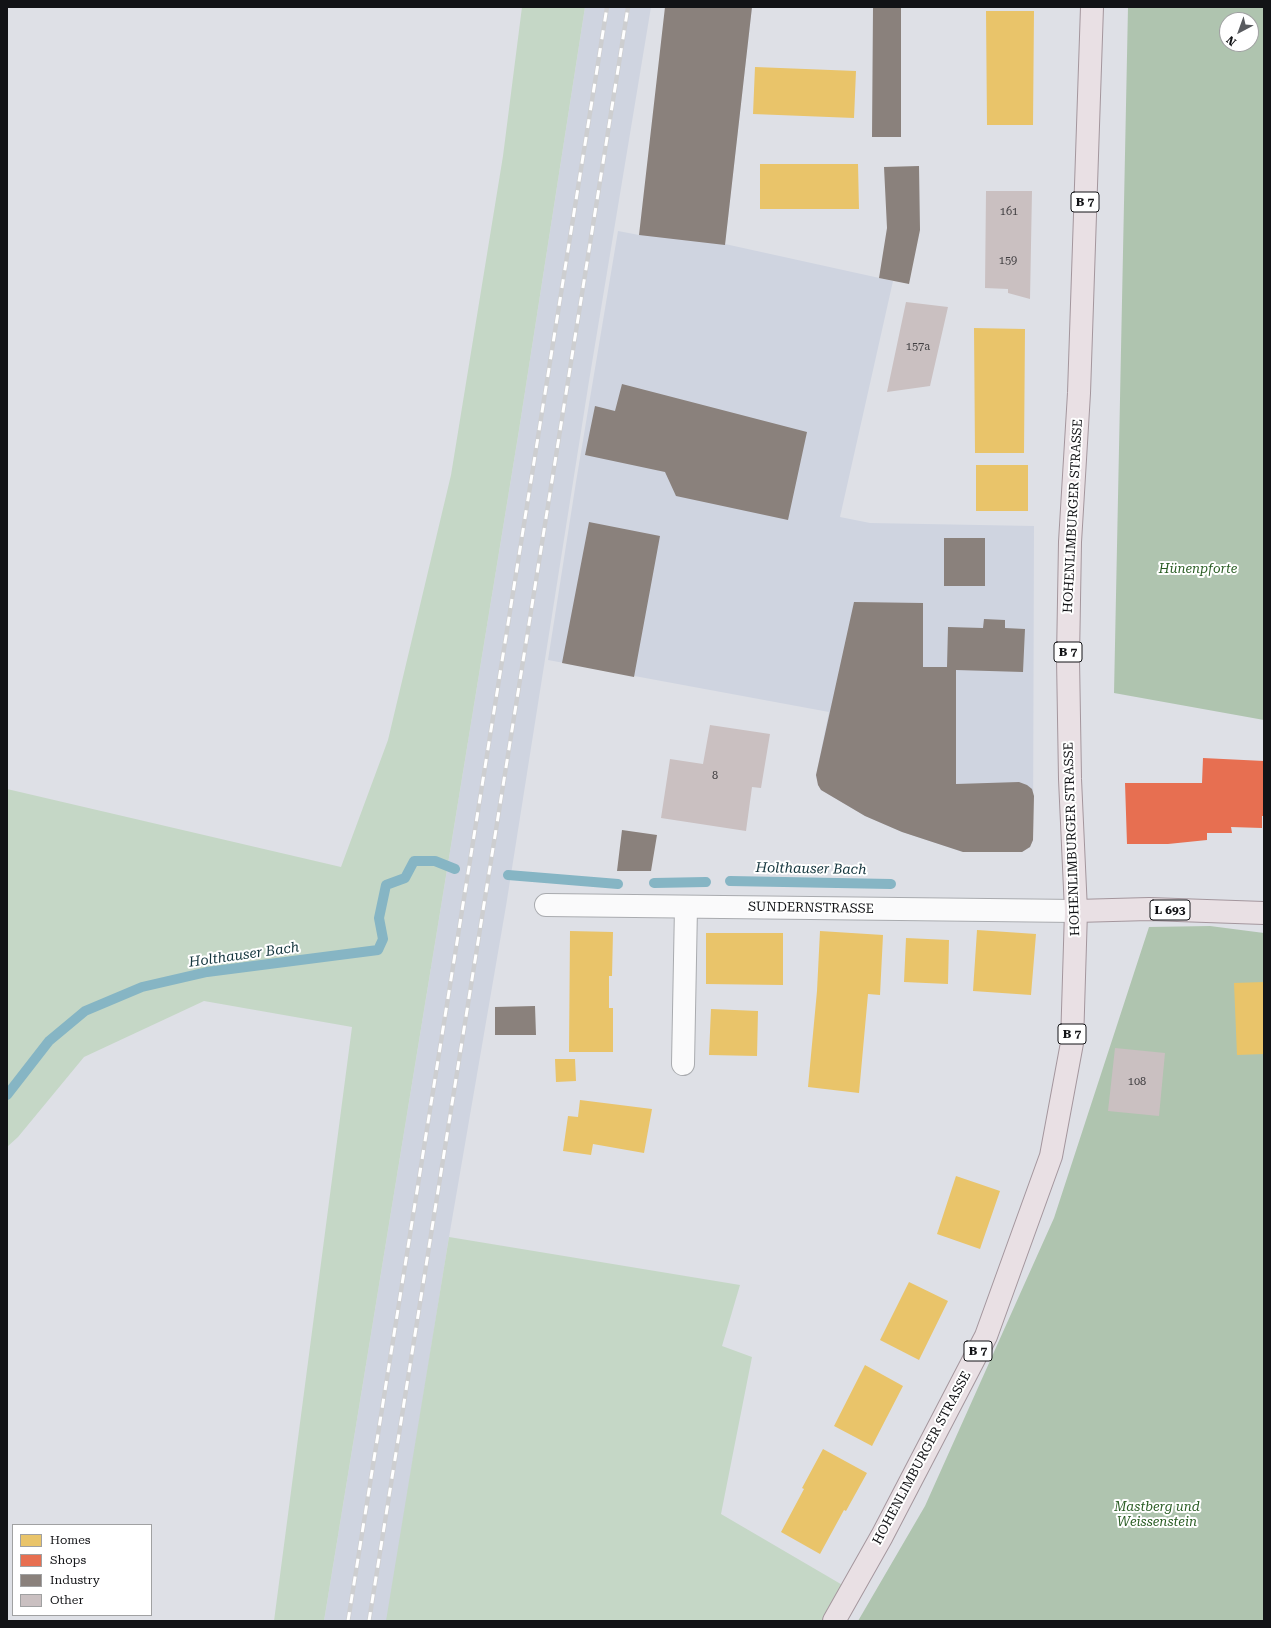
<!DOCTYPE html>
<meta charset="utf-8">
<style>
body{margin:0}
#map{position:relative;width:1271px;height:1628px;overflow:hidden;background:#dee0e6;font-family:"Roboto Serif",serif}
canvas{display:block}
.frame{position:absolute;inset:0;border:8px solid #121316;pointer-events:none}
.legend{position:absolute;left:12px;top:1524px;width:140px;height:92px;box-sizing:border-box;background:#fff;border:1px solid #a0a1a2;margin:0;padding:5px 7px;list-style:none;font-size:12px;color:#121316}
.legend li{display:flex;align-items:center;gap:8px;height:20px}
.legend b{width:20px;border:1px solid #a0a1a2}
.north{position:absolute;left:1219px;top:12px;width:40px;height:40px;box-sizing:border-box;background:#fff;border:1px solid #a0a1a2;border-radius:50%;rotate:221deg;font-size:11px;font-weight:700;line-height:16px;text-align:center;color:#121316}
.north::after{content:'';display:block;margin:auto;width:14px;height:18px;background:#595b5f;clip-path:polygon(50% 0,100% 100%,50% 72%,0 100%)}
</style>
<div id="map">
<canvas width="1271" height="1628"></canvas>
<div class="frame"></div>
<ul class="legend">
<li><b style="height:11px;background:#e9c46a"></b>Homes</li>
<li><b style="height:11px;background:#e76f51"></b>Shops</li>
<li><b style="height:11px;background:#8a817c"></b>Industry</li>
<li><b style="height:11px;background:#cac0c1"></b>Other</li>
</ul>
<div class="north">N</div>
</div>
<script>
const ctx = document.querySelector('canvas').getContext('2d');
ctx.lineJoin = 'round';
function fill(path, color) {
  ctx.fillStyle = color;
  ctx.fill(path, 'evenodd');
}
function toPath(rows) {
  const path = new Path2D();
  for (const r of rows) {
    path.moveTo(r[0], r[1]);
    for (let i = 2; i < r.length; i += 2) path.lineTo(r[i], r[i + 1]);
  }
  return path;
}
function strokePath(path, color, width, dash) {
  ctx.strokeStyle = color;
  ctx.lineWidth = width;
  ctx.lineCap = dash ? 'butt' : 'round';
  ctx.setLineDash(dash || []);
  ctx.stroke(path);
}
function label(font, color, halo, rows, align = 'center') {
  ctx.font = font + ' "Roboto Serif",serif';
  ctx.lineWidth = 4;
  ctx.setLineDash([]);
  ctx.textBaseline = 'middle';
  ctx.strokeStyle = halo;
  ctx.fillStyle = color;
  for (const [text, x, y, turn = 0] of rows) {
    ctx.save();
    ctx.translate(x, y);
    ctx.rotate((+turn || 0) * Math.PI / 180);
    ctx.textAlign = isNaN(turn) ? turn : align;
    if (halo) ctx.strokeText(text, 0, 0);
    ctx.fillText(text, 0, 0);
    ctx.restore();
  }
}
fill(toPath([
 [585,7,651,7,589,381,506,906,449,1237,387,1621,324,1621,519,430],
 [752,7,725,244,893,281,840,517,870,523,1034,526,1033,840,1030,847,1022,852,963,852,902,832,865,816,821,790,818,785,816,775,829,712,548,660,576,482,618,231,639,235]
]), '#cfd4e0');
fill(toPath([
 [522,7,585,7,519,430,324,1621,274,1621,352,1027,204,1001,84,1057,18,1137,7,1147,7,789,341,867,388,740,451,475,503,156],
 [449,1237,740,1285,722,1346,752,1357,721,1514,851,1590,834,1621,386,1621]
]), '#c5d7c6');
fill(toPath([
 [1128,7,1264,7,1264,720,1114,693],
 [1227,20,1251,20,1251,44,1227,44],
 [1210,926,1264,933,1264,1621,858,1621,925,1506,1054,1218,1149,927]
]), '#afc4af');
fill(toPath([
 [986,11,1034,11,1033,125,987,125],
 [755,67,856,71,854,118,753,114],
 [760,164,858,164,859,209,760,209],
 [974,328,1025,329,1024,453,975,453],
 [976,465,1028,465,1028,511,976,511],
 [977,930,1036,934,1031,995,973,991],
 [570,931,613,932,612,976,609,976,609,1008,613,1008,613,1052,569,1052],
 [820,931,883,935,880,995,868,994,859,1093,808,1087,817,991],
 [706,933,783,933,783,985,706,984],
 [906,938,949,940,948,984,904,982],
 [1264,982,1264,1054,1237,1055,1234,983],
 [711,1009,758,1011,757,1056,709,1055],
 [555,1059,575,1059,576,1081,556,1082],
 [580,1100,652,1109,644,1153,593,1144,591,1155,563,1151,568,1116,578,1117],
 [956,1176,1000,1191,980,1249,937,1234],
 [909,1282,948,1301,919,1360,880,1340],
 [865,1365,903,1386,872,1446,834,1426],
 [823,1449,867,1473,846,1511,844,1510,820,1554,781,1532,804,1489,802,1488]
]), '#e9c46a');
fill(toPath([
 [1203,758,1264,761,1264,816,1262,816,1262,828,1231,827,1232,833,1207,833,1207,840,1168,844,1127,844,1125,783,1202,783]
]), '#e76f51');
fill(toPath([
 [665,7,752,7,725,245,639,235],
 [873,8,901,8,901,137,872,137],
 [919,166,920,230,909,284,879,278,887,228,884,167],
 [622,384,807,432,788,520,676,496,665,472,585,455,595,406,615,411],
 [589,522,660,536,634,677,562,663],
 [944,538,985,538,985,586,944,586],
 [854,602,923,603,923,667,947,667,948,627,983,628,984,619,1005,620,1005,628,1025,629,1023,672,956,670,956,784,1019,782,1027,785,1032,789,1034,796,1033,840,1030,847,1022,852,963,852,902,832,865,816,821,790,818,785,816,775],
 [622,830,657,835,651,871,617,871],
 [535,1006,536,1035,495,1035,495,1007]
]), '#8a817c');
strokePath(toPath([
 [508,875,618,884],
 [730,881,891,884],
 [654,883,706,882],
 [7,1095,49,1041,85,1011,142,987,207,972,378,950,383,939,379,918,386,885,405,878,414,861,435,861,455,869]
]), '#86b5c4', 10);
fill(toPath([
 [986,191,1032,191,1030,299,1008,293,1008,289,985,288],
 [906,302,948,307,930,386,887,392],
 [710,725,770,734,761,788,752,787,746,831,661,818,670,759,703,764],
 [1115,1048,1165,1053,1159,1116,1108,1111]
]), '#cac0c1');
const minor = toPath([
 [546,905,1076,911],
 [683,1064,686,907]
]);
const major = toPath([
 [1076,911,1149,909,1264,913],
 [834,1621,882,1536,986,1336,1051,1156,1072,1043,1076,911,1070,779,1068,658,1070,542,1079,393,1092,7]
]);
strokePath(minor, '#a9abaf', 24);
strokePath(major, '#a4969d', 24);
strokePath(minor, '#fafafb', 22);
strokePath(major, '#e9e0e4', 22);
const rail = toPath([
 [348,1621,607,7],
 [369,1621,628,7]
]);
strokePath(rail, '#cdced0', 4.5);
strokePath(rail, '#fff', 3, [9]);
label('11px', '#403e41', null, [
 ["161",1009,212],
 ["159",1008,261],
 ["157a",918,347],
 ["8",715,776],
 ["108",1137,1082]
]);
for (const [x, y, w] of [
 [1085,202,28],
 [1068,652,28],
 [1170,910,40],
 [1072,1034,28],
 [978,1351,28]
]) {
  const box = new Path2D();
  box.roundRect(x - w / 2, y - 10, w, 20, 3);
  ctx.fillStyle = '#fff';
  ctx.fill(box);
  strokePath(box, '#121316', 1);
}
label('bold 12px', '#121316', null, [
 ["B 7",1085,202],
 ["B 7",1068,652],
 ["L 693",1170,910],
 ["B 7",1072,1034],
 ["B 7",978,1351]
]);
label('13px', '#121316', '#fff', [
 ["HOHENLIMBURGER STRASSE",1073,516,-87],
 ["HOHENLIMBURGER STRASSE",1072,839,-92],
 ["SUNDERNSTRASSE",811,908,1],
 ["HOHENLIMBURGER STRASSE",922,1458,-62]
]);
label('italic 13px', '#295c23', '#fff', [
 ["Hünenpforte",1198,569],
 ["Mastberg und",1157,1507],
 ["Weissenstein",1157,1522]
]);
label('italic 14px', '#14353d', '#fff', [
 ["Holthauser Bach",811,869,1],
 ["Holthauser Bach",244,955,-8]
]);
</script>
